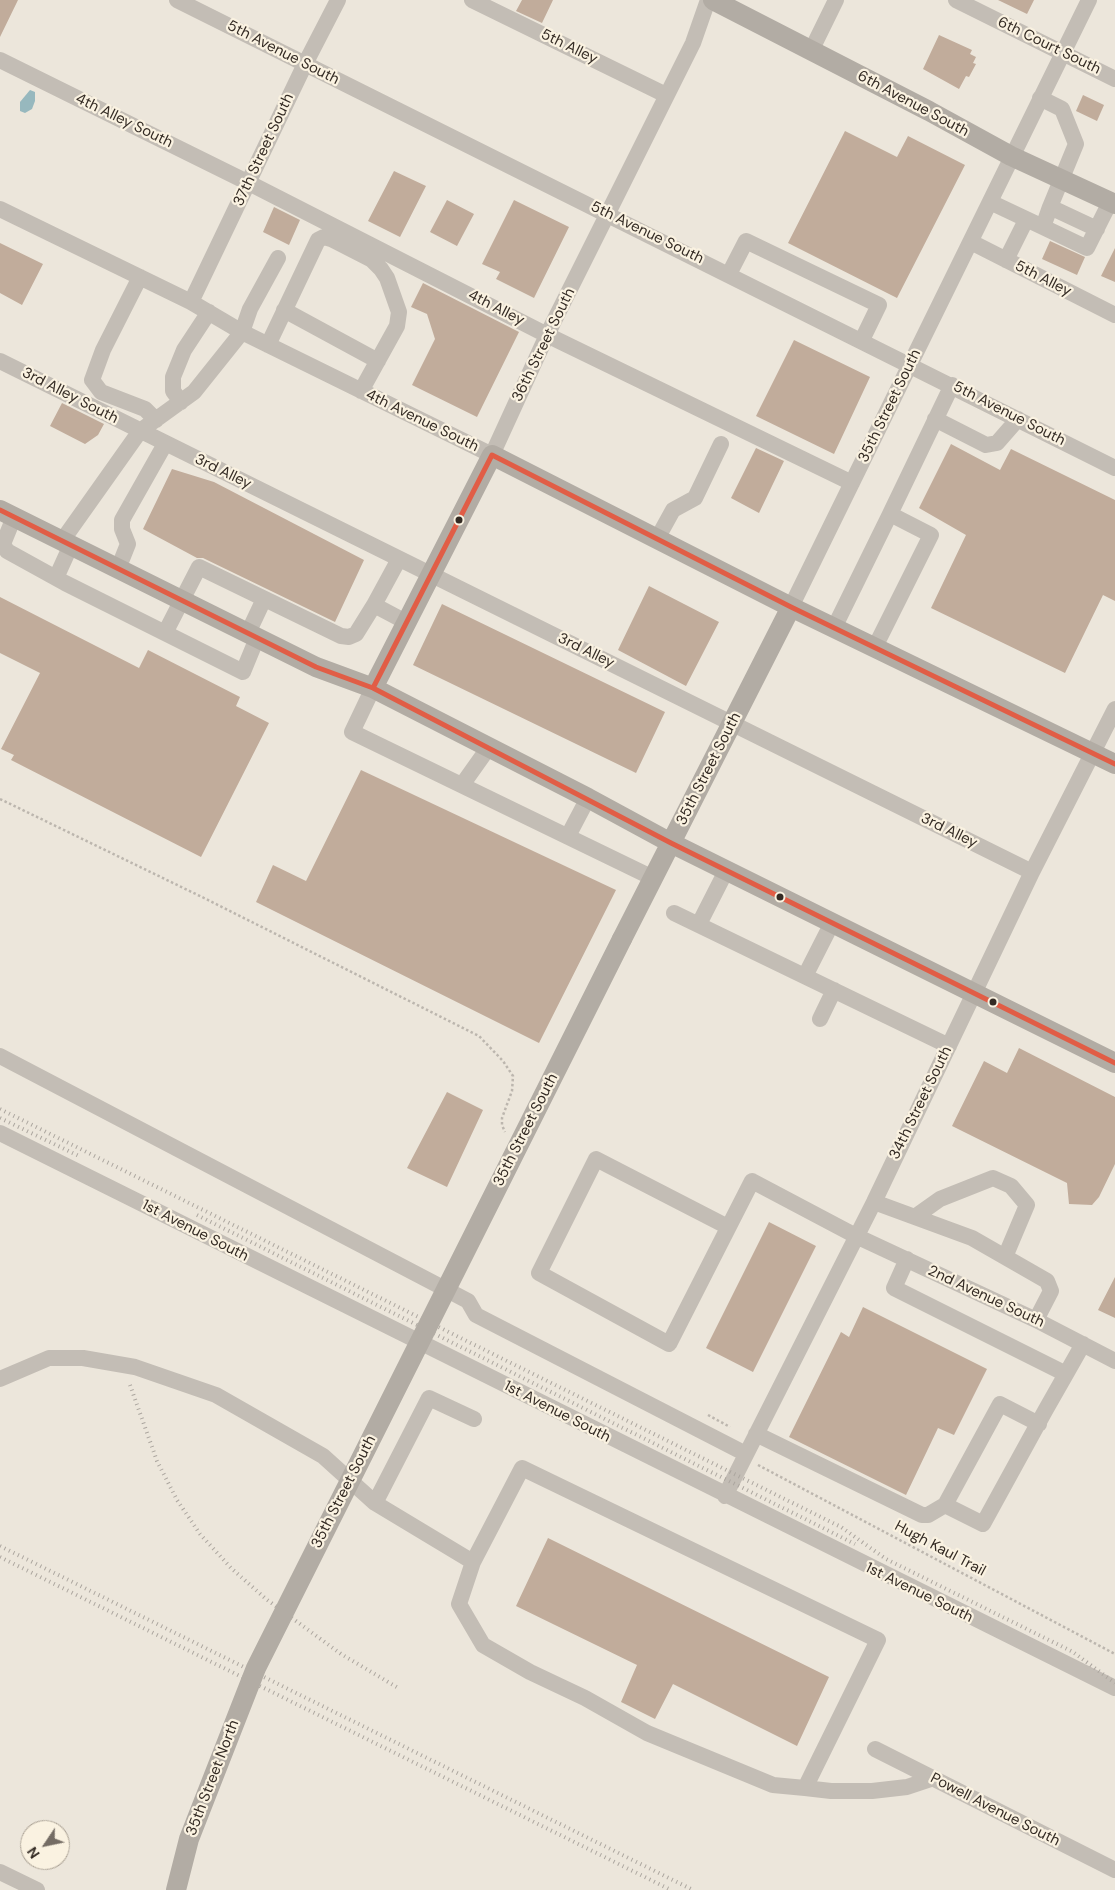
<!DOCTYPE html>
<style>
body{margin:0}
#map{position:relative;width:1115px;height:1890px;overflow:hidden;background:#ece6db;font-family:"DM Sans",sans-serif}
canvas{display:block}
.north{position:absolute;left:20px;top:1820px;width:50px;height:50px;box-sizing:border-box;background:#faf2e1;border:1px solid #aba295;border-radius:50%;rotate:236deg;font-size:14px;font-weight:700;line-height:20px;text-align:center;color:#342b24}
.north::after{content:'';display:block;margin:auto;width:18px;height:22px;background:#746c64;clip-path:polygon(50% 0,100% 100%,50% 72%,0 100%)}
</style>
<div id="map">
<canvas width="1115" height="1890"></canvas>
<div class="north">N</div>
</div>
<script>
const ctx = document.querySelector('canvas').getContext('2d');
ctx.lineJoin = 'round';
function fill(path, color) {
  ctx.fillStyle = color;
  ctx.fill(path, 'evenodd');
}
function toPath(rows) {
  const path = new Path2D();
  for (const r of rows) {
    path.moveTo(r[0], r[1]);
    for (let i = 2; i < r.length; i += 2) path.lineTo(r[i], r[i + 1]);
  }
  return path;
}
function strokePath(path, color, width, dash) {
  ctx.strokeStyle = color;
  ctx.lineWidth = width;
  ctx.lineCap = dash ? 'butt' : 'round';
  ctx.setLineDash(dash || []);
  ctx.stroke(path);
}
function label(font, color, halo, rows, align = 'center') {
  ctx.font = font + ' "DM Sans",sans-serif';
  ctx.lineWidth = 4.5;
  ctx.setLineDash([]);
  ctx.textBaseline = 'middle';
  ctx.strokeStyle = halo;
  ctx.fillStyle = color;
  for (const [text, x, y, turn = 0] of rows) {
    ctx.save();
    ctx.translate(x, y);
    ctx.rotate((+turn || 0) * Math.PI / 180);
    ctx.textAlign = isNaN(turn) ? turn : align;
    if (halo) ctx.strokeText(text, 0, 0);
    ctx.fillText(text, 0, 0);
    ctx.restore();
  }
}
fill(toPath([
 [30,90,35,92,35,101,32,109,25,113,20,111,20,102]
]), '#97b8be');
fill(toPath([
 [0,0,18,0,0,37],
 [522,0,553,0,542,23,516,11],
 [998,0,1034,0,1027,14],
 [939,35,972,50,970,54,976,57,973,63,976,64,969,77,966,76,959,89,923,69],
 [1083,95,1104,105,1097,121,1076,111],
 [845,131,897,157,908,136,965,165,897,298,788,243],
 [394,171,426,186,400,237,368,221],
 [447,200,474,214,457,246,430,232],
 [514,200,569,227,534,298,496,279,500,272,482,264],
 [274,207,300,220,289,245,263,232],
 [1050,241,1085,257,1077,275,1042,259],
 [0,243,43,264,22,305,0,293],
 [1115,248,1115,282,1101,276],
 [423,283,519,332,477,417,412,385,435,339,427,314,411,307],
 [794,340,870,377,834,454,756,416],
 [62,403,104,424,98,435,85,444,50,426],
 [951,444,1000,470,1011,449,1115,500,1115,601,1103,595,1065,673,931,608,966,535,919,508],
 [756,448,784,461,759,513,731,498],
 [172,469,214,482,364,560,335,622,203,558,197,558,143,529],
 [649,586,719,622,686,686,618,650],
 [0,597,139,668,148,650,240,697,236,706,269,723,201,857,11,760,14,755,1,749,40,673,0,653],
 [442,604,665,712,636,773,413,665],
 [361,770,616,890,539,1043,256,902,273,865,306,881],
 [1019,1048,1115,1097,1115,1164,1099,1197,1092,1205,1069,1204,1067,1183,952,1126,984,1061,1007,1073],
 [447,1092,483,1110,447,1187,407,1168],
 [769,1222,816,1246,753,1372,706,1348],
 [1115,1277,1115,1318,1098,1310],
 [863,1307,987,1369,954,1435,938,1428,906,1495,789,1437,841,1332,849,1337],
 [548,1538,829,1677,797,1746,673,1684,655,1719,621,1702,637,1665,516,1606]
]), '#c1ac9b');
strokePath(toPath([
 [0,799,204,898,479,1036,503,1061,513,1076,512,1091,502,1118,502,1125,505,1132],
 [708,1415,730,1427],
 [758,1465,1115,1654]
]), '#bcb6ae', 2.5, [2.5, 2.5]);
strokePath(toPath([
 [177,0,1115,468],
 [472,0,666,95],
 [956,0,1115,79],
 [811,51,836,0],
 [0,60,249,183,547,335,852,483],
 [1040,98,1062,109,1076,144,1050,207,1097,229],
 [990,202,1043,227],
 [1050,207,1043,227,1087,248,1110,202],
 [0,209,191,302,242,332,492,455,547,335,693,43,708,0],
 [971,242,1115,315],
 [1006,260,1026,220],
 [729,274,746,241,879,305,862,340],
 [140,277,103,350,92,380,101,392,145,409,156,420],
 [191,302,305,64,338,0],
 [284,310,378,361],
 [268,345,318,240,324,237,331,239,372,260,381,269,387,278,399,312,397,326,361,391],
 [0,361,1032,872],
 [181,402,173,391,173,377,184,350,209,312],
 [935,419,986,445,997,443,1018,419],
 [14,517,3,544,7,551,65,583,243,672,257,638],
 [657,539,673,510,695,498,721,444],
 [62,541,140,431,194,392,242,332,250,309,278,258],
 [399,559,374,605,406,622],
 [118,569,128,544,122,529,122,520,165,444],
 [56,578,71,545],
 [791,607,1089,0],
 [834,628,890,514],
 [165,633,199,567,341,636,349,637,356,634,374,605],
 [248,633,264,599],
 [875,647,931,535,890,514,952,385],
 [373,688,352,732,653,878],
 [462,785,489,747],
 [568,836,588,798],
 [674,913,949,1046],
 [699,924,726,871],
 [805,976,832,923],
 [820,1019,834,990],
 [0,1056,468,1301,476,1315,746,1454],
 [0,1133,1115,1688],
 [874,1202,972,1238,1047,1281,1051,1291,1036,1320],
 [916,1216,940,1199,993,1178,1011,1186,1027,1205,1005,1257],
 [728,1227,596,1159,539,1273,669,1344,752,1181,856,1236,1036,1320,1115,1361],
 [907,1259,894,1288,1066,1374,1083,1344],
 [0,1379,49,1358,83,1358,135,1367,216,1395,323,1456,375,1503,473,1562],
 [1039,1424,1000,1404,945,1505,983,1524,1045,1411,1066,1374],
 [756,1434,922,1515,928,1515,945,1505],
 [725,1496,874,1202,1032,872,1115,709],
 [375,1503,429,1398,474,1419],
 [875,1749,1115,1870],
 [805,1788,878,1640,522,1468,473,1562,459,1604,483,1645,530,1672,585,1698,647,1733,773,1785,805,1788,831,1791,872,1791,907,1787,934,1778],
 [0,1872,37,1890]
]), '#c3bdb5', 16);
strokePath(toPath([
 [713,0,929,111,1011,156,1115,204],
 [0,510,316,667,373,688,588,798,671,843,1115,1063],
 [373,688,492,455,791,607,1115,764],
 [622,939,791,607]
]), '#b2aca4', 20);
strokePath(toPath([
 [0,1109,841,1527,886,1559,1073,1652,1115,1683],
 [0,1118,79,1156],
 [197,1215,855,1544],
 [130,1385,157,1461,177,1500,200,1534,231,1568,266,1599,341,1654,400,1689],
 [0,1546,693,1890],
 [0,1557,671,1890]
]), '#aca69f', 4, [1, 4]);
strokePath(toPath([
 [176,1890,189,1839,256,1668,622,939]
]), '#b2aca4', 20);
strokePath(toPath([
 [0,510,316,667,373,688,671,843,1115,1063],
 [373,688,492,455,791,607,1115,764]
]), '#e15d46', 5);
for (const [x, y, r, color] of [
 [459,520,4.5,"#342b24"],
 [780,897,4.5,"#342b24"],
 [993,1002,4.5,"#342b24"]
]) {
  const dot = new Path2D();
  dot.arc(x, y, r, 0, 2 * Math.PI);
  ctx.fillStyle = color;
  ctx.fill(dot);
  strokePath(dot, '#faf2e1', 2);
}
label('15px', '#342b24', '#faf2e1', [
 ["6th Court South",1049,46,26],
 ["5th Alley",569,47,26],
 ["5th Avenue South",283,53,27],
 ["6th Avenue South",913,104,28],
 ["4th Alley South",124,121,26],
 ["37th Street South",264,150,-65],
 ["5th Avenue South",647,233,26],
 ["5th Alley",1043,279,27],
 ["4th Alley",496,308,27],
 ["36th Street South",544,345,-64],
 ["3rd Alley South",70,396,27],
 ["35th Street South",890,406,-64],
 ["5th Avenue South",1009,414,27],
 ["4th Avenue South",422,421,26],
 ["3rd Alley",223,472,26],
 ["3rd Alley",586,651,26],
 ["35th Street South",709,769,-63],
 ["3rd Alley",949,831,26],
 ["34th Street South",921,1103,-64],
 ["35th Street South",526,1130,-63],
 ["1st Avenue South",195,1231,27],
 ["2nd Avenue South",986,1297,25],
 ["1st Avenue South",557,1412,27],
 ["35th Street South",344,1492,-63],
 ["Hugh Kaul Trail",940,1549,28],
 ["1st Avenue South",919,1593,26],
 ["35th Street North",213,1778,-69],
 ["Powell Avenue South",995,1810,27]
]);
</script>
